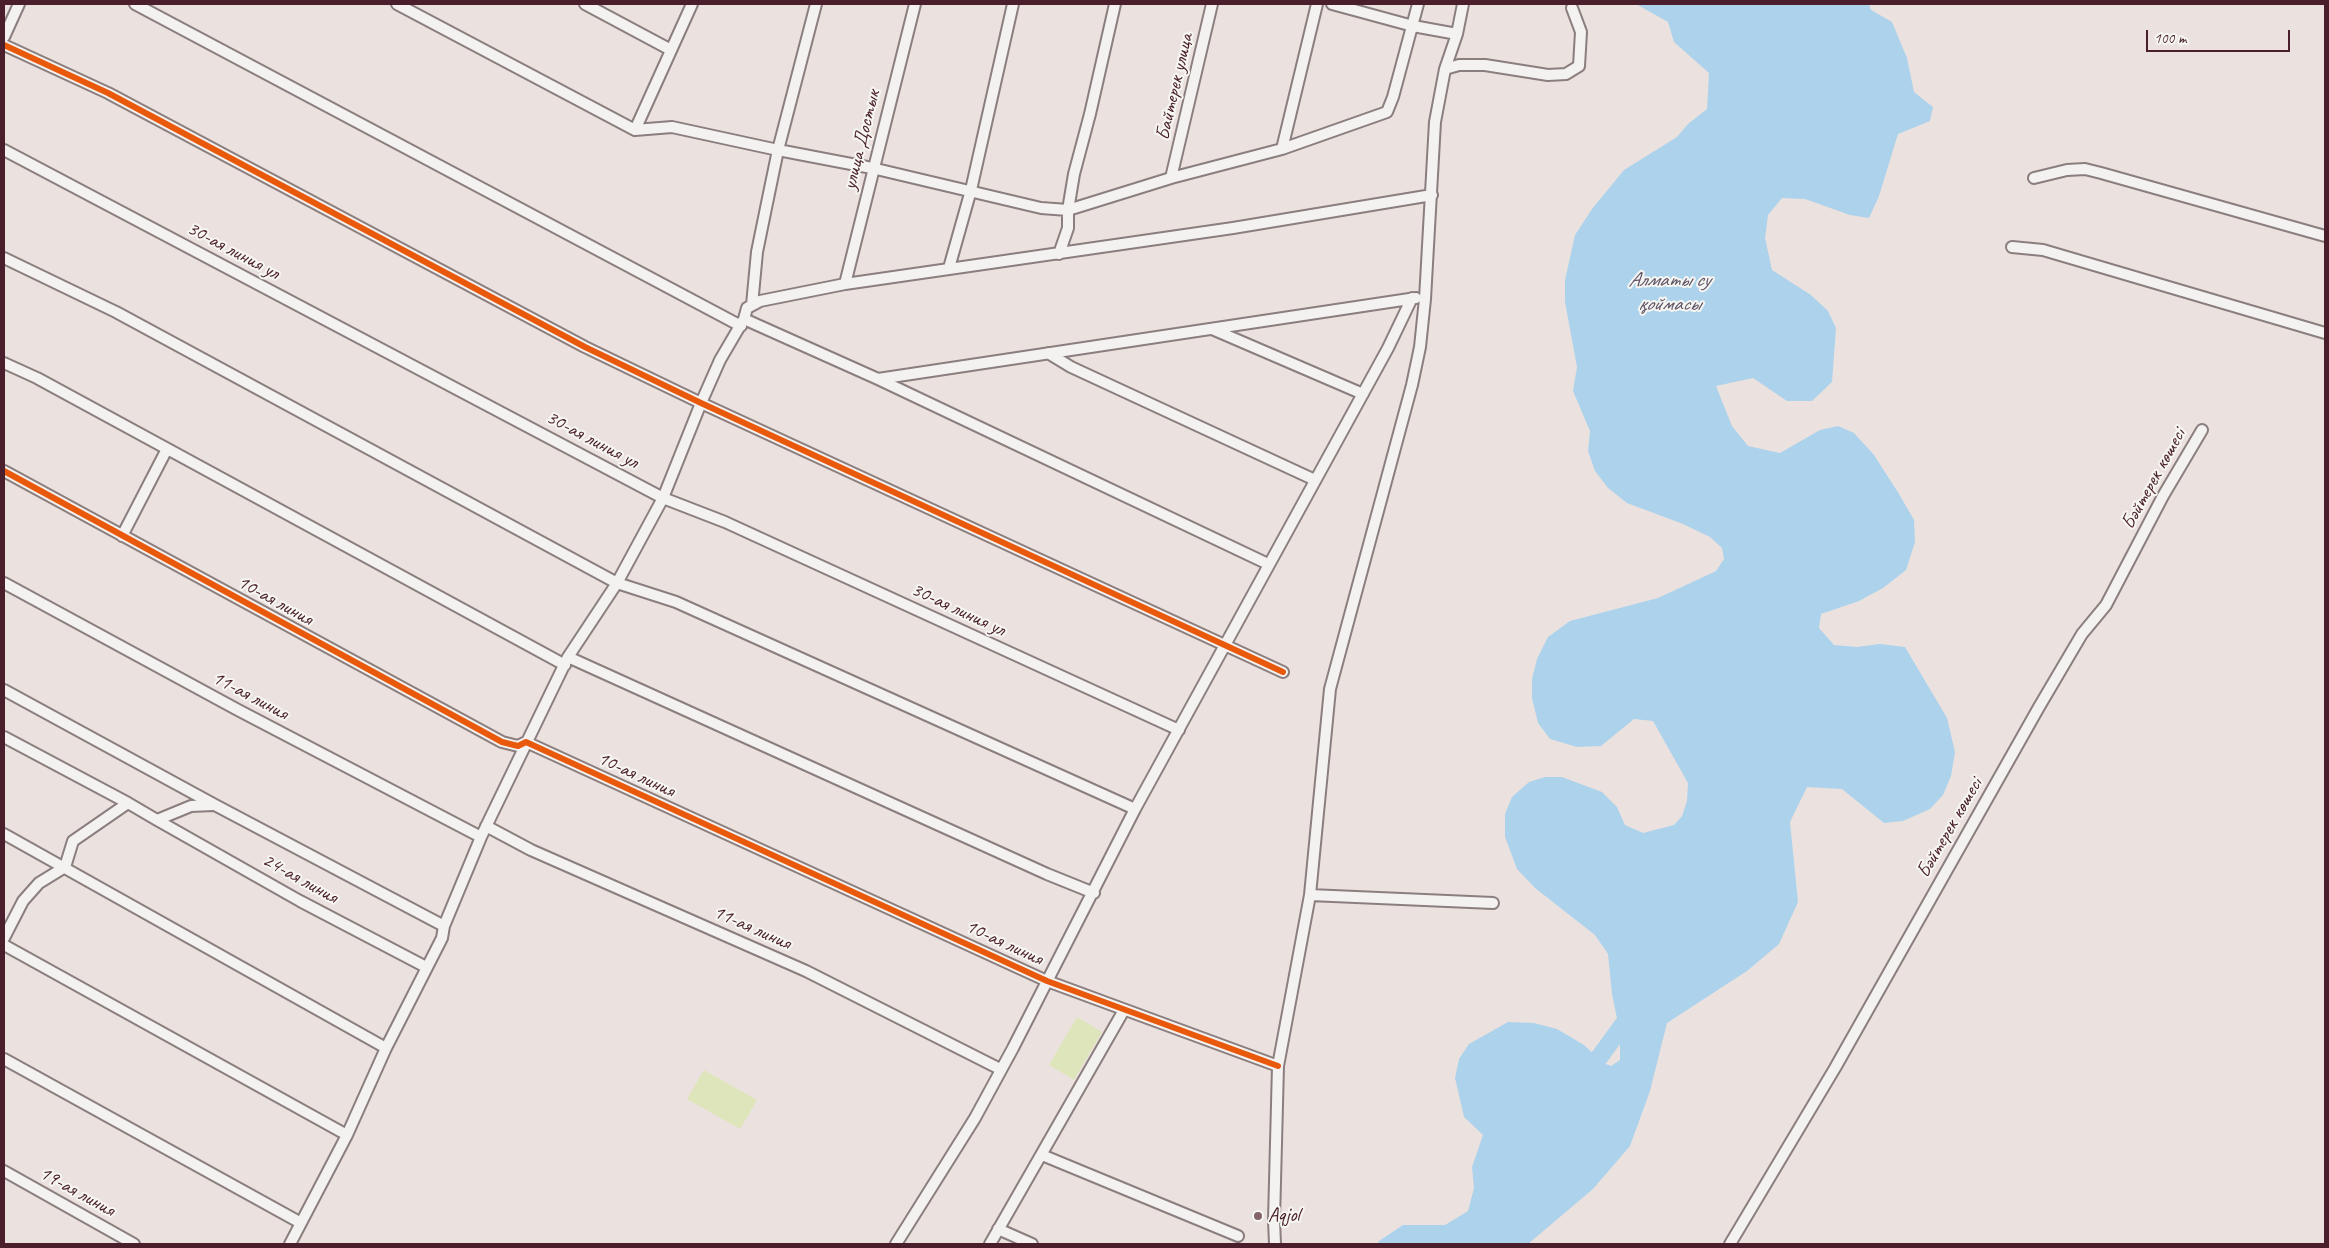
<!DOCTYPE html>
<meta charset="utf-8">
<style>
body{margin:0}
#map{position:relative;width:2329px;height:1248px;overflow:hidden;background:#ebe2df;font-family:Caveat,sans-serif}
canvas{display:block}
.frame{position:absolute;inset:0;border:5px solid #4a1f2b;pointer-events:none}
.scale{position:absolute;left:2146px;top:30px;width:144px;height:22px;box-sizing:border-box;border:2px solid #4a1f2b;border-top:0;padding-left:6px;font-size:15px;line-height:18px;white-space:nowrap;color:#4a1f2b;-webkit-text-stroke:4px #f6f6f2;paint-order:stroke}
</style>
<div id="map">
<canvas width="2329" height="1248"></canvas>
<div class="frame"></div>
<div class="scale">100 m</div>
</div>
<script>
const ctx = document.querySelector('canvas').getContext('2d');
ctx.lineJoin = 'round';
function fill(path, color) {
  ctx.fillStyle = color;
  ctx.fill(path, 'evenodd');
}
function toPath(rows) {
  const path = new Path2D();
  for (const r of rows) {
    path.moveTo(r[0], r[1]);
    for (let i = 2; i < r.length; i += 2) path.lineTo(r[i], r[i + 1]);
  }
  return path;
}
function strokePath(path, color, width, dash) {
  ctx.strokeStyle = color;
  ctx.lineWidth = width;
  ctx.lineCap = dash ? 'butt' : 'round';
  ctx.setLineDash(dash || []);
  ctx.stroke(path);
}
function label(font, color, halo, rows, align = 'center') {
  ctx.font = font + ' Caveat,sans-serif';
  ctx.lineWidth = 4;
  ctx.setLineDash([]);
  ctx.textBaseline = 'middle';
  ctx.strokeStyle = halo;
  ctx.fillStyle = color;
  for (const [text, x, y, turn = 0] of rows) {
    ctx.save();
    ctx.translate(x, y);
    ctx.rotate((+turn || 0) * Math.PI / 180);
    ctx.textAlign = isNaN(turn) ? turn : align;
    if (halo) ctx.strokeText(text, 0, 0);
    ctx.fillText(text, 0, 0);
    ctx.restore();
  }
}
fill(toPath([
 [1077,1017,1102,1032,1074,1080,1049,1065],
 [704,1070,757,1100,740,1129,687,1099]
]), '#dee5ba');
fill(toPath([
 [1636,4,1869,4,1871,10,1892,22,1907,58,1914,92,1933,107,1930,121,1898,134,1879,196,1869,218,1850,215,1805,199,1782,198,1768,215,1765,238,1772,270,1811,295,1828,311,1836,328,1832,382,1812,401,1787,401,1753,378,1716,386,1732,426,1748,446,1780,453,1820,430,1838,426,1854,433,1874,455,1899,494,1914,520,1915,542,1906,570,1883,588,1859,601,1821,614,1819,628,1834,645,1857,647,1880,644,1905,647,1947,718,1955,752,1951,776,1943,795,1930,809,1903,821,1884,823,1842,789,1807,787,1790,822,1798,902,1779,944,1747,971,1667,1023,1650,1091,1630,1146,1593,1189,1528,1244,1378,1244,1379,1241,1403,1225,1445,1225,1468,1211,1474,1188,1472,1167,1483,1135,1464,1117,1455,1078,1459,1059,1469,1044,1508,1022,1534,1023,1557,1029,1584,1045,1603,1063,1611,1066,1620,1060,1620,1033,1612,994,1608,954,1595,935,1535,888,1517,869,1505,837,1505,814,1512,797,1529,782,1545,777,1562,777,1602,792,1617,807,1625,825,1643,833,1674,825,1682,816,1687,801,1688,783,1653,721,1634,719,1601,746,1577,747,1550,739,1538,723,1532,698,1532,679,1537,659,1548,637,1570,621,1658,598,1716,571,1724,559,1722,548,1710,537,1683,524,1627,503,1608,488,1595,471,1588,451,1590,431,1573,391,1577,367,1565,302,1565,280,1575,235,1592,209,1624,170,1677,137,1688,124,1707,109,1709,73,1674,42,1668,22]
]), '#acd2ec');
strokePath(toPath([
 [1585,1077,1633,1011]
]), '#acd2ec', 18);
const minor = toPath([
 [135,4,741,326],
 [397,4,635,130,692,4],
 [585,4,671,50],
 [1332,4,1413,26,1457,34],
 [4,37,19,4],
 [4,45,108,93,585,347,701,403,1283,672],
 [1445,69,1459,65,1485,65,1548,75,1566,74,1579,66,1581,32,1572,8],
 [635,130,672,127,778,150,872,168,1041,208,1068,210,1171,178,1282,149,1387,112,1393,97,1418,4],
 [1282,149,1317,4],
 [4,150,663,498,725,522,1179,730],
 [1171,178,1212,4],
 [2034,178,2067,170,2085,169,2101,173,2325,236],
 [2012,247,2043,250,2325,333],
 [1059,254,1068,228,1068,210,1074,174,1090,114,1115,4],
 [4,258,116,312,617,583,676,602,1135,809],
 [949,268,971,190,1013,4],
 [845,284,915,4],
 [752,305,757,252,766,208,778,150,816,4],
 [744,319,878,379,1268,564],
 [1212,329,1363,394],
 [1048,353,1071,367,1315,480],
 [4,363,37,378,565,665],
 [878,379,1416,298],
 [4,471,502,742,518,746,526,742,1047,981,1278,1066],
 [122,536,167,449],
 [4,583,238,710,481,837],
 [568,657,1047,874,1094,893],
 [4,690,215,805,444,926,442,938,386,1048,347,1135,290,1244],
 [4,737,128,803],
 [157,820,300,901,426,967],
 [486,826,531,850,806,971,1000,1069],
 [4,834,386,1048],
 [1310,895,1493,903],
 [444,926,481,837,568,657,617,583,663,498,701,403,720,360,744,319,747,308,760,301,845,284,1233,228,1432,195],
 [4,938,23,901,39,883,65,867,73,841,128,803,157,820,191,806,213,805],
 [4,945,347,1135],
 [4,1059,301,1223],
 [1042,1155,1238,1236],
 [4,1171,134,1244],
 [998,1229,1032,1244],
 [896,1244,975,1118,1013,1048,1135,809,1388,348,1412,298],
 [990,1244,1124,1010],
 [1275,1244,1274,1220,1278,1066,1310,895,1330,689,1412,385,1420,347,1425,299,1435,122,1445,69,1457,34,1463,4],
 [1730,1244,1835,1068,2039,707,2082,634,2106,605,2163,496,2202,430]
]);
strokePath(minor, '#8b7e7f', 14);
strokePath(minor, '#f4f2f0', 10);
strokePath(toPath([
 [4,45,108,93,585,347,701,403,1283,672],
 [4,471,502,742,518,746,526,742,1047,981,1278,1066]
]), '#e8590c', 6);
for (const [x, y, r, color] of [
 [1258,1216,5,"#82636a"]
]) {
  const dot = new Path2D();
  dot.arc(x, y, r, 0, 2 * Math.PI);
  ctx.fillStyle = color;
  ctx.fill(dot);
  strokePath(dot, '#f6f6f2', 2);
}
label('20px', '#4a1f2b', '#f6f6f2', [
 ["Байтерек улица",1175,87,-77],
 ["улица Достык",862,140,-76],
 ["30-ая линия ул",233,251,28],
 ["30-ая линия ул",592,440,28],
 ["Бәйтерек көшесі",2154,479,-61],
 ["10-ая линия",275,601,29],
 ["30-ая линия ул",958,610,25],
 ["11-ая линия",250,696,28],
 ["10-ая линия",636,775,25],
 ["Бәйтерек көшесі",1950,828,-60],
 ["24-ая линия",300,879,29],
 ["11-ая линия",752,928,24],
 ["10-ая линия",1004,943,25],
 ["19-ая линия",77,1192,29]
]);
label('20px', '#4a1f2b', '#f6f6f2', [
 ["Aqjol",1268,1216]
], 'left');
label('italic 21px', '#5f5366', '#f6f6f2', [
 ["Алматы су",1669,280],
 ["қоймасы",1669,304]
]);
</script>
